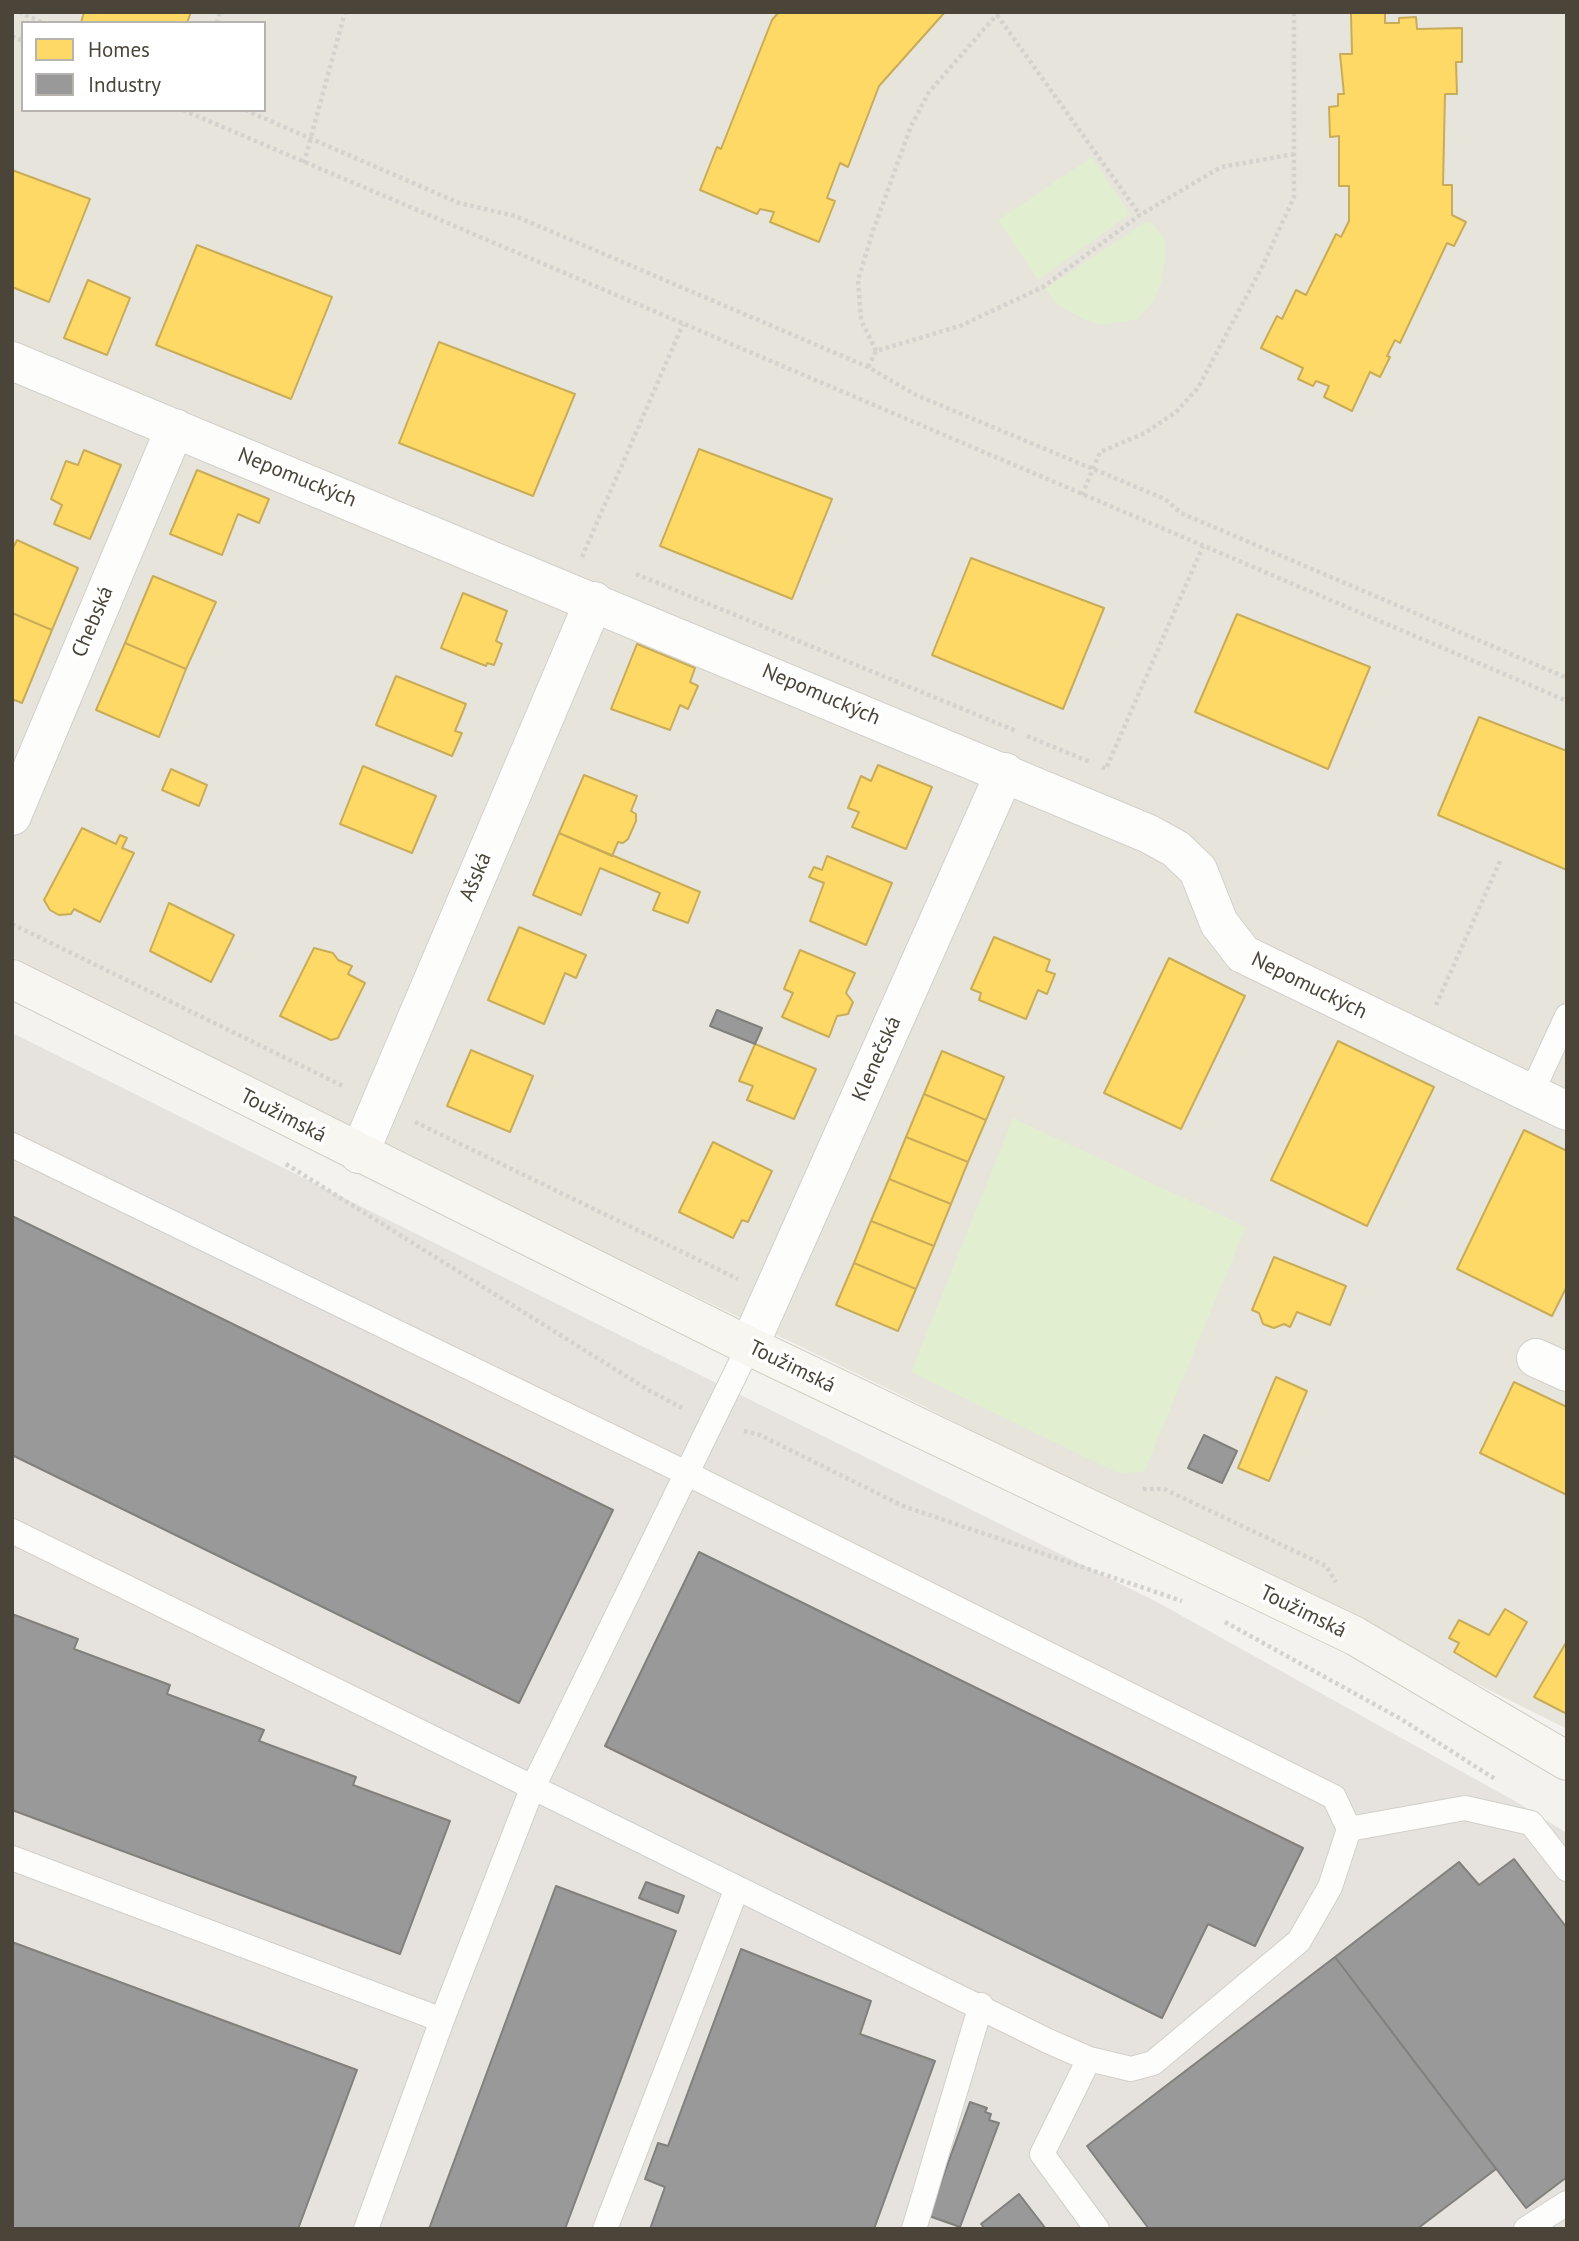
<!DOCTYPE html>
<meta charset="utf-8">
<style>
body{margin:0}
#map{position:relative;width:1579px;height:2241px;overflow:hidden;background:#f4f2ee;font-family:"PT Sans",sans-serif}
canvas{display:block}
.frame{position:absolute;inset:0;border:14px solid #4b4439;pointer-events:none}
.legend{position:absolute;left:21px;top:21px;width:245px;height:91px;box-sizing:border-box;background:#fff;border:2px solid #b7b4b0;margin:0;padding:9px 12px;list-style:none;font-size:21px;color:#4b4439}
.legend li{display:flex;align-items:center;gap:14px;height:35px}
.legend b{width:35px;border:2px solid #b7b4b0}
</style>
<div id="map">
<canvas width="1579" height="2241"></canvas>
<div class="frame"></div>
<ul class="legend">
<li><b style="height:19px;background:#ffd966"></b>Homes</li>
<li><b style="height:19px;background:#999"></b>Industry</li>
</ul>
</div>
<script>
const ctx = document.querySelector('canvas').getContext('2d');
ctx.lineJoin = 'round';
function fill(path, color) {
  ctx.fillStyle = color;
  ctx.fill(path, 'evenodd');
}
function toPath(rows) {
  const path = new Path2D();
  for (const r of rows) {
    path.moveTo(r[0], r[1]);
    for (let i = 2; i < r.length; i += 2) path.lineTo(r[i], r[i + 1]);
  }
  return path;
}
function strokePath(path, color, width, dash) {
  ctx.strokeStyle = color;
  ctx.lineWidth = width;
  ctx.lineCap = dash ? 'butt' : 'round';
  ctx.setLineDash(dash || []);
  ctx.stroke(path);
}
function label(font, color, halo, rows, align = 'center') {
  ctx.font = font + ' "PT Sans",sans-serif';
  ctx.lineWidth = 7;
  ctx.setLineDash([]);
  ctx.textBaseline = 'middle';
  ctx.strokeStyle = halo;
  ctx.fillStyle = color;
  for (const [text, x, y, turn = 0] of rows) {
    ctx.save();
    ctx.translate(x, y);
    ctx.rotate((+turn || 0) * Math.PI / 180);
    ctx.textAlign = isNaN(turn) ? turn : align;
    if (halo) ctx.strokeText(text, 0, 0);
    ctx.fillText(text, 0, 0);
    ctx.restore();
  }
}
fill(toPath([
 [12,12,1567,12,1567,1729,895,1392,379,1144,12,957],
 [23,23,264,23,264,110,23,110]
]), '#e7e4dc');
fill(toPath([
 [12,1033,1157,1602,1520,1804,1567,1833,1567,2229,12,2229]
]), '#e6e2de');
fill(toPath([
 [1092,157,1130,214,1038,280,998,220],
 [1146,222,1154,225,1165,240,1165,261,1161,283,1153,301,1138,319,1101,325,1085,320,1058,305,1045,289],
 [1013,1118,1246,1227,1144,1472,1118,1473,911,1372]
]), '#e1eecf');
const homes = toPath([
 [84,12,191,12,187,23,81,23,84,12],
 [779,12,945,12,879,86,848,167,840,163,827,198,835,201,819,242,770,222,774,212,760,209,757,214,700,190,717,147,721,149,772,20,779,12],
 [1385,12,1385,23,1399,23,1399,18,1416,17,1417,29,1462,28,1462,62,1456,62,1457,94,1445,94,1443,185,1452,185,1452,215,1466,222,1454,246,1447,243,1400,343,1395,340,1387,356,1390,357,1380,377,1370,372,1352,411,1324,397,1329,386,1316,381,1313,386,1298,379,1303,368,1261,348,1277,316,1282,319,1296,290,1306,295,1336,234,1341,237,1349,221,1349,186,1339,186,1339,136,1330,137,1329,107,1338,106,1338,94,1344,94,1340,54,1352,54,1351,13,1385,12],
 [12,170,90,199,49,302,12,287,12,170],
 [197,245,332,297,291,399,156,345,197,245],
 [88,280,130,298,107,355,64,338,88,280],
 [439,342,575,394,533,496,399,443,439,342],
 [699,449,832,499,792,599,660,546,699,449],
 [84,450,121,465,90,539,54,524,62,505,51,499,66,461,78,465,84,450],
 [197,470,269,499,259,523,238,514,222,555,170,534,197,470],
 [17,540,78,568,52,630,12,613,12,550,17,540],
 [971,558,1104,608,1063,709,932,655,971,558],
 [153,576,216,602,186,669,125,643,153,576],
 [463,593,507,611,496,641,502,644,494,665,487,663,486,666,441,648,463,593],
 [12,613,52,630,22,703,12,699,12,613],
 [1237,614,1370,667,1328,769,1195,712,1237,614],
 [125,643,186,669,159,737,96,710,125,643],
 [637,644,695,668,690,682,698,686,688,709,680,705,670,730,611,709,637,644],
 [396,676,466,704,455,731,462,733,452,756,376,725,396,676],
 [1479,717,1567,751,1567,870,1438,815,1479,717],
 [878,765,932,787,906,849,852,827,859,812,848,808,861,776,871,781,878,765],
 [363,766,436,796,412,853,340,824,363,766],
 [171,769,207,785,199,806,162,790,171,769],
 [584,775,637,796,631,811,636,814,636,821,628,839,623,843,618,842,612,856,559,833,584,775],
 [82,828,116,844,120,835,127,838,122,848,134,853,100,922,74,909,71,914,59,915,50,910,44,900,82,828],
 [559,833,700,892,688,923,653,910,660,893,600,868,581,915,533,895,559,833],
 [827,856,892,883,866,945,810,921,824,883,809,877,814,867,822,870,827,856],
 [169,903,234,935,211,982,150,951,169,903],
 [519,927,586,955,576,978,565,973,544,1024,488,1000,519,927],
 [994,937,1050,960,1046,971,1055,974,1047,994,1038,990,1026,1019,979,1000,981,993,971,989,994,937],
 [314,948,333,953,338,960,352,966,348,974,365,983,338,1038,331,1040,280,1016,314,948],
 [800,950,855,973,846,993,853,1002,848,1014,837,1016,829,1037,782,1017,793,993,784,989,800,950],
 [1169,958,1245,996,1181,1129,1104,1093,1169,958],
 [1338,1041,1434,1087,1367,1226,1271,1180,1338,1041],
 [755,1044,816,1069,794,1119,747,1100,753,1086,739,1081,755,1044],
 [471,1050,533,1076,510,1132,447,1106,471,1050],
 [942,1051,1004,1077,986,1120,924,1094,942,1051],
 [924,1094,986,1120,968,1162,906,1137,924,1094],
 [1524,1130,1567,1151,1567,1286,1552,1316,1457,1269,1524,1130],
 [906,1137,968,1162,951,1204,889,1179,906,1137],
 [713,1142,772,1171,748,1222,742,1220,733,1238,679,1212,713,1142],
 [889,1179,951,1204,934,1246,871,1221,889,1179],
 [871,1221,934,1246,916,1289,854,1263,871,1221],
 [1274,1257,1346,1286,1330,1325,1297,1312,1290,1327,1284,1324,1274,1328,1263,1324,1259,1313,1252,1310,1274,1257],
 [854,1263,916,1289,898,1331,836,1305,854,1263],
 [1276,1377,1307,1391,1269,1481,1238,1468,1276,1377],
 [1514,1382,1567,1407,1567,1495,1480,1453,1514,1382],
 [1505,1609,1527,1622,1496,1677,1454,1652,1459,1643,1449,1638,1459,1620,1489,1635,1505,1609],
 [1567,1641,1567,1714,1534,1697,1567,1641]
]);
fill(homes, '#ffd966');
strokePath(homes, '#c9ac58', 2);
const industry = toPath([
 [717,1010,762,1028,755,1044,710,1026,717,1010],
 [12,1216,613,1510,519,1703,12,1455,12,1216],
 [1204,1435,1237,1451,1222,1483,1188,1468,1204,1435],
 [699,1552,1303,1848,1255,1946,1208,1924,1162,2018,605,1746,699,1552],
 [12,1614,78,1639,74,1649,170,1685,167,1694,264,1730,259,1741,356,1777,353,1785,450,1821,400,1954,12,1810,12,1614],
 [1514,1859,1567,1928,1567,2177,1526,2208,1335,1957,1459,1862,1479,1885,1514,1859],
 [646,1882,684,1896,678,1913,639,1898,646,1882],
 [556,1886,676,1931,565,2229,429,2229,556,1886],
 [12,1942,357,2070,298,2229,12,2229,12,1942],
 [741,1949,871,2001,860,2034,935,2061,874,2229,650,2229,665,2187,645,2179,658,2143,668,2146,741,1949],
 [1335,1957,1496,2169,1417,2229,1149,2229,1087,2146,1335,1957],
 [970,2102,987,2108,985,2112,991,2114,989,2120,999,2123,960,2227,929,2216,970,2102],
 [1019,2194,1046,2229,985,2229,981,2224,1019,2194]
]);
fill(industry, '#999');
strokePath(industry, '#82807c', 2);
const lane = toPath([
 [1531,1094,1567,1016],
 [12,1145,686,1473,1334,1797,1349,1829,1330,1887,1299,1941,1153,2063,1131,2069,1089,2059,1048,2041,12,1531],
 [1349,1829,1465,1808,1531,1823,1567,1869],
 [12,1858,442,2020],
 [1089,2059,1042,2154,1097,2229],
 [366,2229,442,2020,532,1789,749,1346],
 [605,2229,737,1888],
 [914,2229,981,2005],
 [1526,2229,1567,2203]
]);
const street = toPath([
 [12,361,1149,834,1176,849,1198,870,1219,923,1243,954,1567,1111],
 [12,816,175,428],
 [359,1154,594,601],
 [749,1346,1005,772],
 [1536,1358,1567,1372]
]);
const secondary = toPath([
 [12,979,749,1346,1355,1636,1567,1761]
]);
strokePath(lane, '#d2d0cb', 26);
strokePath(street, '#d2d0cb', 40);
strokePath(secondary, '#d3cfc5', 40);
strokePath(toPath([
 [19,12,43,23],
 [997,15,1140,215],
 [217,23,220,12],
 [12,36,23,41],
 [183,110,1567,701],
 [245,110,459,203,515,216,868,367,916,395,1165,499,1181,513,1567,678],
 [304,163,345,12],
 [876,351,861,320,858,280,873,231,911,126,929,92,999,12],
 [868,367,876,351,960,326,1043,287,1140,215,1221,167,1295,154],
 [1082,495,1100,452,1145,433,1176,412,1198,388,1262,267,1294,197,1294,12],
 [582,557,683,324],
 [636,574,1016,731],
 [1027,736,1090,762],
 [1102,767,1106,769,1203,546],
 [12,924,345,1087],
 [1436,1005,1501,859],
 [415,1122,738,1279],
 [286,1164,650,1391,684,1409],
 [744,1431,760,1435,903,1506,1182,1601],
 [1143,1489,1164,1489,1326,1566,1336,1582],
 [1225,1622,1401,1719,1495,1779]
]), '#d3d2cc', 4.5, [3.5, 3.5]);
strokePath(lane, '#fdfdfc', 24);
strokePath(street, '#fdfdfc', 38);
strokePath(secondary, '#f7f6f1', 38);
label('21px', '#4b4439', '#fff', [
 ["Nepomuckých",297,478,22],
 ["Chebská",93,622,-67],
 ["Nepomuckých",821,695,23],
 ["Ašská",476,877,-67],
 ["Nepomuckých",1309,986,26],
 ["Klenečská",877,1059,-66],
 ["Toužimská",283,1116,27],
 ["Toužimská",792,1367,26],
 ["Toužimská",1303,1612,26]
]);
</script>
